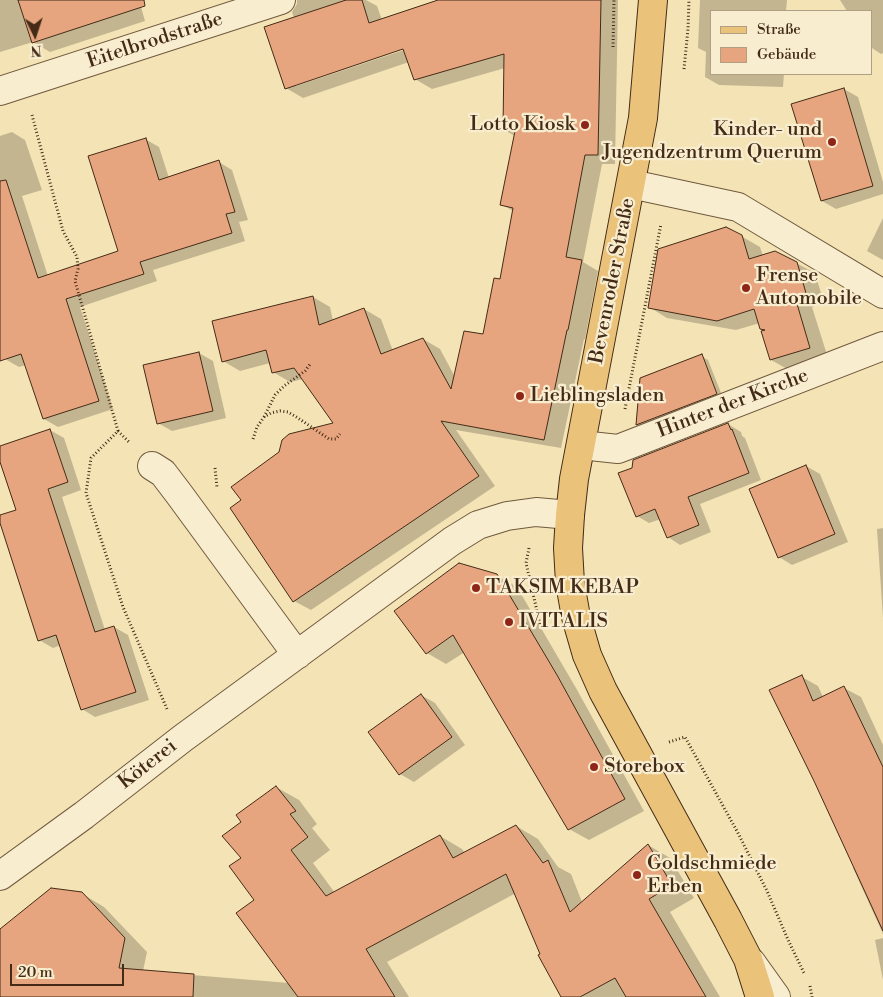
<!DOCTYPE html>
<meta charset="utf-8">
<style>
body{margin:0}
#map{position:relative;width:883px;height:997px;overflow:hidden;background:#f4e3b5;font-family:"Libre Bodoni",serif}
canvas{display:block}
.legend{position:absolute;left:710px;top:10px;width:162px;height:65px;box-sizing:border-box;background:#f8edcf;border:1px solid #b09f85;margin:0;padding:6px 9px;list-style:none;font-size:15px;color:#442b17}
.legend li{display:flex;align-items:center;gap:10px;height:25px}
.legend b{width:25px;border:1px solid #b09f85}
.north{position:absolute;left:10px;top:10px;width:50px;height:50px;-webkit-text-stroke:4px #f8edcf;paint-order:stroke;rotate:176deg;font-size:14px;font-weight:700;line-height:20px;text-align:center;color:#442b17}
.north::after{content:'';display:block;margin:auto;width:18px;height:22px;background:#442b17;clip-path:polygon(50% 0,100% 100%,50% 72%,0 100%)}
.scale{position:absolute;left:10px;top:964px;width:114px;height:22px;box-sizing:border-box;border:2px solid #442b17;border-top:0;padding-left:6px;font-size:15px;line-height:18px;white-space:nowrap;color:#442b17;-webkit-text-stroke:4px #f8edcf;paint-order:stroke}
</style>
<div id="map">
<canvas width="883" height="997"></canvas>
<ul class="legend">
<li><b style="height:6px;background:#eac27a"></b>Straße</li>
<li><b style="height:14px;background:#e6a57e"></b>Gebäude</li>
</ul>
<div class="north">N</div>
<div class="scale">20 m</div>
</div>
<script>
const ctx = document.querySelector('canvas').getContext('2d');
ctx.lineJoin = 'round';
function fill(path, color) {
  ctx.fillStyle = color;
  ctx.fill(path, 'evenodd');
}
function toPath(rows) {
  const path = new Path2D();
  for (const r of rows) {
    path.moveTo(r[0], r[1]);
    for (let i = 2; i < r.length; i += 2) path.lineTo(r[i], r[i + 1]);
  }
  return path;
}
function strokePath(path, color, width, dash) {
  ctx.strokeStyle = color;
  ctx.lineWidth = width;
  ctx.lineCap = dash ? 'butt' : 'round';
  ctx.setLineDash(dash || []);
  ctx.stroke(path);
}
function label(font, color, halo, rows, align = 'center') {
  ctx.font = font + ' "Libre Bodoni",serif';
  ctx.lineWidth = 4.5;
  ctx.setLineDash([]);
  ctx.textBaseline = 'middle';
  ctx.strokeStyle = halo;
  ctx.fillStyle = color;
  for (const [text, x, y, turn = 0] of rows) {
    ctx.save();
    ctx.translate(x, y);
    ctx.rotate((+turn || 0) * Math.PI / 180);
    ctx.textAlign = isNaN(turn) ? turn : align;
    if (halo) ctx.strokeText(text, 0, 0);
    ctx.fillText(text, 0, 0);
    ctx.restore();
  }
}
fill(toPath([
 [0,0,139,0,145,21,50,52,33,42,0,52],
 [297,0,366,0,377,6,382,20,442,0,618,0,615,164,602,164,583,262,598,271,585,339,584,339,561,448,456,430,495,486,311,610,294,601,335,424,303,379,290,382,273,372,270,363,240,371,223,361,313,297,330,307,333,321,364,309,381,319,393,351,423,339,440,349,455,377,484,335,501,281,513,211,501,204,515,136,504,130,505,68,432,89,415,79,409,62,303,98,286,88,294,18,292,12,297,4],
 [409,46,410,48,296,86,296,83],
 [700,0,787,0,786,11,712,11,712,74,784,74,783,87,719,85,705,77,706,52,698,48],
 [840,0,883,0,883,53,881,54,872,48,872,11,847,11],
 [844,89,858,97,883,182,883,194,836,209,822,201],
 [12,132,25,140,42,190,22,196,48,276,119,251,145,139,159,147,169,178,219,162,232,170,248,220,239,222,245,241,153,270,157,281,80,307,113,409,58,427,44,419,26,365,19,367,5,359,0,344,0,136],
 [883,218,883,260,867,251],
 [741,236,760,247,763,256,796,263,815,273,824,303,812,307,828,358,789,370,771,360,766,331,760,323,736,330,667,318,649,307],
 [199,353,213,361,226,418,172,431,158,423],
 [701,356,708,360,723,398,643,428,637,425,641,379],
 [728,424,741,432,742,436,745,438,761,480,700,504,711,532,680,545,668,537,661,519,649,523,637,516],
 [50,430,64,438,81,490,62,497,105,630,114,627,128,635,149,700,95,717,82,709,61,645,53,648,39,640,0,519,0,516,17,510,0,458,0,447],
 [806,466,820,474,848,542,792,565,779,557],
 [883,528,883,618,877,529],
 [496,575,517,587,576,688,644,811,589,840,569,829,465,652,446,664,427,653],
 [802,677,818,686,823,697,844,688,861,697,883,745,883,934,853,868,855,867],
 [421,695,435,703,465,745,414,782,400,774],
 [276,787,299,800,317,824,312,828,330,850,313,863,335,893,440,836,462,849,465,853,516,826,538,839,558,867,571,874,582,902,648,845,670,858,694,898,670,912,720,997,563,997,542,954,516,893,387,962,409,997,0,997,0,931,81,893,104,907,147,952,143,971,289,983,255,900,242,858,243,822],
 [883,938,883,980,875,940]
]), '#0003');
const building = toPath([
 [18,0,144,0,145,6,32,43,18,0],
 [346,0,362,0,369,23,438,0,601,0,598,155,585,155,566,257,582,260,568,330,567,330,544,440,441,421,479,476,293,602,230,508,241,500,231,487,279,452,282,440,289,434,333,423,294,368,272,373,266,350,222,362,212,321,313,296,319,325,364,308,381,354,423,338,451,389,464,331,483,334,494,278,500,279,513,208,500,205,515,131,503,130,504,54,414,80,403,49,285,89,264,27,346,0],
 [844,88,873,186,821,201,791,104,844,88],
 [146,138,159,180,219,160,235,212,226,214,232,233,140,262,144,274,66,299,99,401,43,419,21,354,0,361,0,181,6,180,38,278,118,251,88,156,146,138],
 [726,227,742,235,749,259,775,251,797,262,806,293,795,297,810,348,770,360,761,331,765,330,760,329,754,309,717,321,648,308,658,249,726,227],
 [199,352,213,411,157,424,143,365,199,352],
 [702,354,717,394,636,425,640,378,702,354],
 [728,423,731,430,732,429,749,473,688,497,699,525,667,538,655,509,636,517,618,473,632,468,633,460,728,423],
 [50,429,68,482,48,489,95,632,114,626,136,692,81,710,56,635,38,641,0,523,0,515,16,510,0,462,0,446,50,429],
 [806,465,835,534,778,558,749,489,806,465],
 [459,563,497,574,557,675,625,799,568,830,453,635,426,654,394,611,459,563],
 [802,675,813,701,844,686,883,767,883,931,814,781,769,690,802,675],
 [421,694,452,737,399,775,368,732,421,694],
 [276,786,296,811,290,814,308,837,291,850,326,896,440,835,453,858,516,825,543,863,548,860,570,912,648,844,672,885,649,899,706,997,626,997,615,978,580,997,561,997,538,955,540,954,506,874,366,949,395,997,298,997,236,913,254,900,229,866,241,858,222,836,241,822,236,815,276,786],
 [51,888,82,892,125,938,119,968,194,974,193,997,0,997,0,929,51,888]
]);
fill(building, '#e6a57e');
strokePath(building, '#442b17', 1);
const minor = toPath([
 [0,91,281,0],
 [631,184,738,207,883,294],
 [581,445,618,449,883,346],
 [152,466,163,473,179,494,297,655],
 [0,876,84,815,183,738,452,541,478,525,507,516,536,512,570,515],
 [751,962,776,997]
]);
const major = toPath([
 [653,0,643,118,574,479,570,515,568,548,570,583,576,617,587,655,603,691,728,920,748,959,760,997]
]);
strokePath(minor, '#70593e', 30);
strokePath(major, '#442b17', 30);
strokePath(toPath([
 [613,47,614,0],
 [684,69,688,29,689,0],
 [32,115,63,231,77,257,78,269,75,281,118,431,91,458,86,493,123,607,167,709],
 [625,409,661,224],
 [264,417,275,395,284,386,305,371,311,363],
 [118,431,130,443],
 [253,439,257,427,264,417,271,413,280,411,288,412,298,418,329,439,336,439,340,434],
 [215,468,217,487],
 [529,548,526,563,540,624],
 [669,742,685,737,738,833,767,891,789,942,805,975],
 [810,986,812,997]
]), '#442b17', 3, [1, 2.5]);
strokePath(minor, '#f8edcf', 28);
strokePath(major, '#eac27a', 28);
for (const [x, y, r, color] of [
 [585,125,5,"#8f2418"],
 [832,142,5,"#8f2418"],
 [746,288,5,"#8f2418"],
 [520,396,5,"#8f2418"],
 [476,588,5,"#8f2418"],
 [509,622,5,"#8f2418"],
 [594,767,5,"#8f2418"],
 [637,875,5,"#8f2418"]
]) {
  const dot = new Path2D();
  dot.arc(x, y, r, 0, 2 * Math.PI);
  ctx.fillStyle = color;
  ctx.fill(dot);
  strokePath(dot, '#f8edcf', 2);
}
label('20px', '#442b17', '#f8edcf', [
 ["Eitelbrodstraße",155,41,-18],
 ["Bevenroder Straße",613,281,-79],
 ["Hinter der Kirche",733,404,-21],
 ["Köterei",148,765,-38]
]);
label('20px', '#442b17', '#f8edcf', [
 ["Lotto Kiosk",575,125,"right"],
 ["Kinder- und",822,130,"right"],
 ["Jugendzentrum Querum",822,153,"right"],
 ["Frense",756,276],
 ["Automobile",756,299],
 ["Lieblingsladen",530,396],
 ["TAKSIM KEBAP",486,588],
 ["IVITALIS",519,622],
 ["Storebox",604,767],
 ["Goldschmiede",647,864],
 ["Erben",647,887]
], 'left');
</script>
